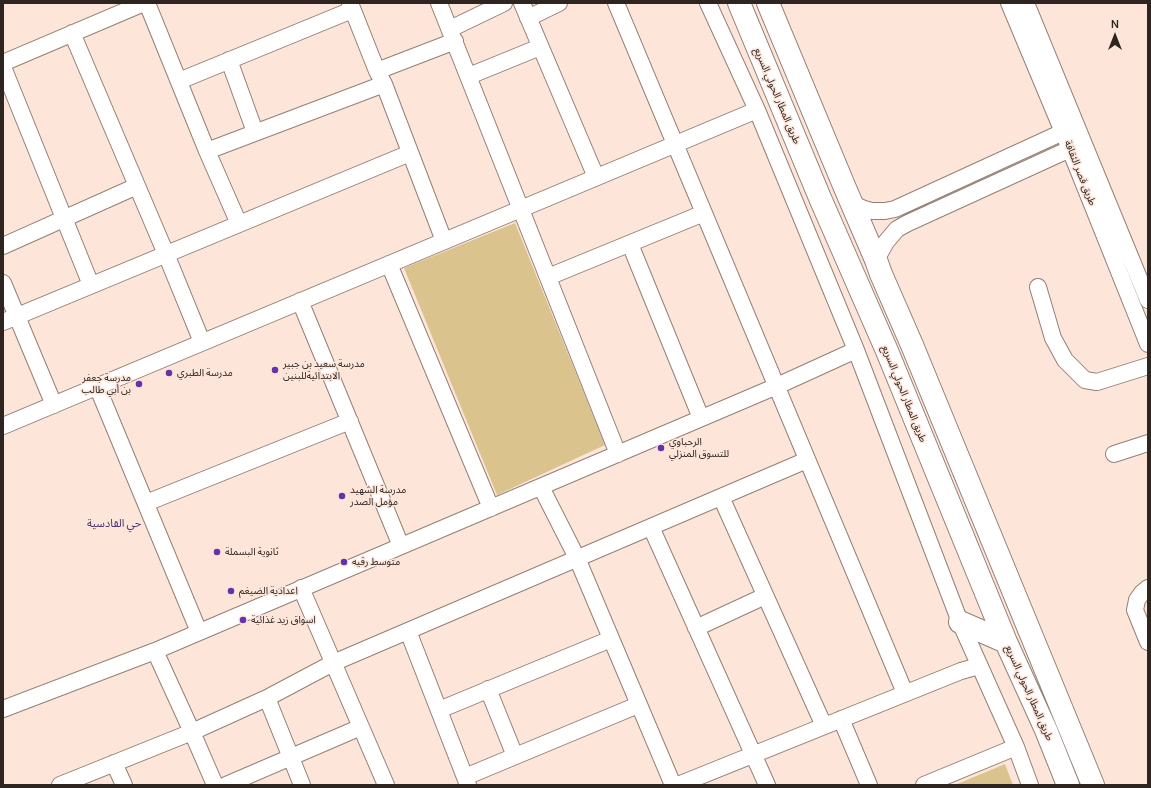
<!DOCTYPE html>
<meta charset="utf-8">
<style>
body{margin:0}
#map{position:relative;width:1151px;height:788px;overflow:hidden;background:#fde5da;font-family:Manrope,sans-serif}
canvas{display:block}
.frame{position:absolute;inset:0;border:4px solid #2e2521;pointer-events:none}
.north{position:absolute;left:1095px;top:16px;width:40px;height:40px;-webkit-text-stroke:3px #fde5da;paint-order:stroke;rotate:0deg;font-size:11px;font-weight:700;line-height:16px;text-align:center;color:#2e2521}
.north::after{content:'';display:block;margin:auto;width:14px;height:18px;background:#2e2521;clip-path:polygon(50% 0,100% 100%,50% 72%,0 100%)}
</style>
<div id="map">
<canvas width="1151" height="788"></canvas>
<div class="frame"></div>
<div class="north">N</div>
</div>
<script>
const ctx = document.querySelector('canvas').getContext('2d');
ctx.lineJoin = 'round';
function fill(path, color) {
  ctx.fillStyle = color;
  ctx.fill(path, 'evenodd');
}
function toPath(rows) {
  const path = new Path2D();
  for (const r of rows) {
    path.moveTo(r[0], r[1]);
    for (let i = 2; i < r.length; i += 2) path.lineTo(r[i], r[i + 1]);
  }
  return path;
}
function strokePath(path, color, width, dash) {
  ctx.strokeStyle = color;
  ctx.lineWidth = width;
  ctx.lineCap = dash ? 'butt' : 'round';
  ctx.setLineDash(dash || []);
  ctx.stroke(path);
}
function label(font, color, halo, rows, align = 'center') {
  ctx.font = font + ' Manrope,"Noto Sans Arabic",sans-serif';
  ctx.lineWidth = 3;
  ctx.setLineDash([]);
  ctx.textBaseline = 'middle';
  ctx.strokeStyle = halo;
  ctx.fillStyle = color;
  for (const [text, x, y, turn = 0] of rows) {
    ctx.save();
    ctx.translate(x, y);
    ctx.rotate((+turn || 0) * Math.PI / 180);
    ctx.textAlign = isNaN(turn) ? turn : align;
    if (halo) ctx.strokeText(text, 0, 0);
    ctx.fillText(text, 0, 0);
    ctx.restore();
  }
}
fill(toPath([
 [515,223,605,445,497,495,404,268],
 [1005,764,1013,785,955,785]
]), '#dac38c');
const minor = toPath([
 [147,3,207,151,239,224],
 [350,3,377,71,384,84,444,241],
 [439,3,618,454],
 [522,3,596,177],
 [616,3,905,693],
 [708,3,757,110,856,350,960,622,1016,747,1030,785],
 [1009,3,1063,132,1148,344],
 [1026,3,1148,300],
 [528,18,559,3],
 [450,29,504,3],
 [72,33,166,254,202,342],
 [229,60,255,132],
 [3,63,144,3],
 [3,67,91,285],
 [377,71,455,41],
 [469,76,540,47],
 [179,81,352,10],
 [207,151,384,84],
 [853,204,864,209,872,211,885,211,895,209,1063,132],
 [630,244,701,418],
 [3,246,137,186],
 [876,260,886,242,897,229,908,223,1070,149],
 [389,264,491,508],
 [548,277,704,213],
 [3,283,54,405],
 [1038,287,1053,338,1065,360,1085,380,1097,382,1148,366],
 [300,301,401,546],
 [3,322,410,153],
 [97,386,199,632],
 [3,426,757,110],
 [1114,454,1148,443],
 [541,487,577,558,673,785],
 [721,497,824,726],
 [146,503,350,421],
 [651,527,767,785],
 [301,588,386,785],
 [1148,588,1142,593,1137,600,1135,610,1148,642],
 [696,628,765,596],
 [408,631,468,785],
 [155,651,192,732,215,785],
 [488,689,515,756],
 [267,698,302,785],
 [3,709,155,651,777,386,856,350],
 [439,710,611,639],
 [841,719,869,785],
 [114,763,124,785],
 [465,777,638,705],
 [60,785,192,732,267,698,333,663,807,460],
 [226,785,361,727],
 [678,785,961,671,979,666],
 [924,785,1016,747]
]);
const highway = toPath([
 [739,3,820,198,887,351,1006,642,1046,730,1068,785],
 [768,3,845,188,876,260,881,274,912,345,1093,785],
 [960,622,1006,642]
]);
strokePath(minor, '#947f75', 18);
strokePath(highway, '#947f75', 24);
strokePath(minor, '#fff', 16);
strokePath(highway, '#fff', 22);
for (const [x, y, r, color] of [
 [275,370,4,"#6731a8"],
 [169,373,4,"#6731a8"],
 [139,384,4,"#6731a8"],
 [661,448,4,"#6731a8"],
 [342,496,4,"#6731a8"],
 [217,552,4,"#6731a8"],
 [344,562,4,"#6731a8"],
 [231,591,4,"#6731a8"],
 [243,620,4,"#6731a8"]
]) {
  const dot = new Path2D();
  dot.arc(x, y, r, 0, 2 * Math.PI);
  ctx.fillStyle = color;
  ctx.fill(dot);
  strokePath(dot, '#fde5da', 1.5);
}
label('10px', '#2e2521', '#fde5da', [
 ["طريق المطار الحولي السريع",777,96,67],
 ["طريق قصر الثقافة",1080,173,68],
 ["طريق المطار الحولي السريع",904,394,68],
 ["طريق المطار الحولي السريع",1029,693,66]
]);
label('10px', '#2e2521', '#fde5da', [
 ["مدرسة سعيد بن جبير",283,364],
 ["الابتدائيةللبنين",283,376],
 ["مدرسة الطبري",177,373],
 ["مدرسة جعفر",131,378,"right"],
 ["بن أبي طالب",131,390,"right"],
 ["الرحباوي",669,442],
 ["للتسوق المنزلي",669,454],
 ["مدرسة الشهيد",350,490],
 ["مؤمل الصدر",350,502],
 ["ثانوية البسملة",225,552],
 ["متوسط رقيه",352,562],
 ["اعدادية الضيغم",239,591],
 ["اسواق زيد غذائية",251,620]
], 'left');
label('11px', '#462f6a', '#fde5da', [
 ["حي القادسية",114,524]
]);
</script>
